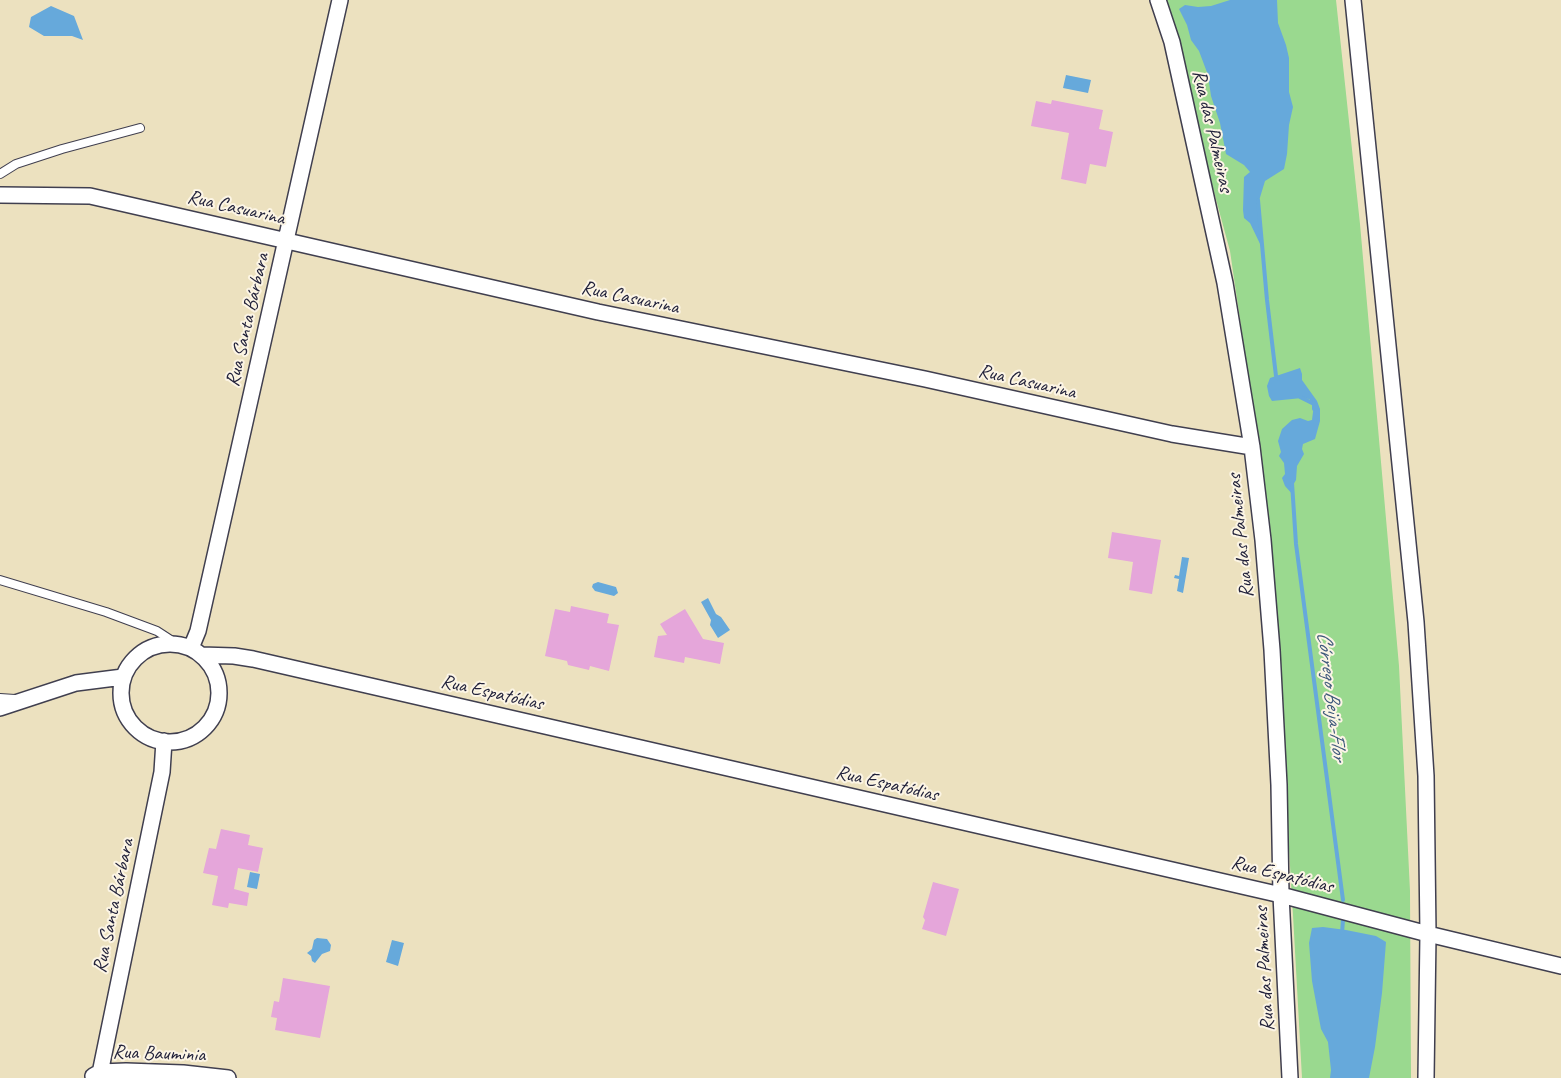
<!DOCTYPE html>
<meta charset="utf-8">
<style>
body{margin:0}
canvas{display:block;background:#ece1bf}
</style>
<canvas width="1561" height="1078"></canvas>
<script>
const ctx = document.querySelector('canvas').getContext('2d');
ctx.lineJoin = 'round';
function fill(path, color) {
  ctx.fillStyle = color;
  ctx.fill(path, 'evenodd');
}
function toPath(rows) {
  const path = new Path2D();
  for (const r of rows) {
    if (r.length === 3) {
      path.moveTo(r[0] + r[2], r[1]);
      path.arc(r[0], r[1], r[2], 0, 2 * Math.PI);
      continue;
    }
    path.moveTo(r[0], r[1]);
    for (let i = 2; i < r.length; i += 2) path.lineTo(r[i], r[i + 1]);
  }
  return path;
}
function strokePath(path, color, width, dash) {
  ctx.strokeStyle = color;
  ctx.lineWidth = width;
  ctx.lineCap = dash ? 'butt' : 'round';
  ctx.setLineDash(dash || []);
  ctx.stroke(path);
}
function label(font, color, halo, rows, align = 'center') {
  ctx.font = font + ' Caveat,sans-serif';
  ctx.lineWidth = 4;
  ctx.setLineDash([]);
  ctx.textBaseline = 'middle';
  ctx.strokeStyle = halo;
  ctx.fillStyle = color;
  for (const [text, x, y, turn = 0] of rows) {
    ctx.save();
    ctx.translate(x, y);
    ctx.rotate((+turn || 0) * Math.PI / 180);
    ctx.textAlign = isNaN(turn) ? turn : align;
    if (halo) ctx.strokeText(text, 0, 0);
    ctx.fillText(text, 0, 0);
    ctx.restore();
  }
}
fill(toPath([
 [1162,0,1336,0,1360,224,1399,666,1410,891,1411,1078,1302,1078,1293,915,1269,518,1230,251]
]), '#9ad98f');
fill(toPath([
 [1230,0,1277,0,1278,23,1286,45,1289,58,1289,92,1293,107,1289,125,1287,154,1284,169,1265,181,1258,204,1262,248,1250,223,1244,218,1243,210,1244,177,1250,172,1244,165,1226,154,1220,123,1211,96,1208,75,1199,51,1191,40,1187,25,1179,9,1185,5,1198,7,1211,6],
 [51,6,74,16,83,40,72,36,44,36,29,27,31,17],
 [1066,75,1091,80,1088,93,1063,88],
 [1300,368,1302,374,1302,380,1317,401,1320,409,1320,421,1315,439,1303,444,1302,449,1304,454,1297,466,1296,480,1292,487,1294,496,1285,486,1282,478,1285,474,1284,463,1279,456,1281,452,1278,441,1282,429,1292,420,1300,418,1308,421,1312,420,1314,404,1309,399,1302,398,1272,401,1269,396,1267,386,1270,378],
 [1182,557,1189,558,1183,593,1177,591,1179,579,1174,578,1175,575,1179,576],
 [598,582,616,587,618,593,614,596,595,591,592,587,593,584],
 [708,598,716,614,721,617,730,630,718,638,710,625,711,620,701,602],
 [250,872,260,874,257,889,247,887],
 [1323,927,1346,930,1376,936,1386,942,1382,993,1375,1047,1369,1078,1330,1078,1331,1070,1328,1042,1321,1029,1312,981,1309,943,1312,928],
 [317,938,327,939,331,945,330,951,322,954,315,963,312,961,311,956,307,953,312,949,314,940],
 [392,940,404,943,398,966,386,962]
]), '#66a9db');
strokePath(toPath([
 [1258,200,1267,300,1276,376,1278,379],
 [1300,397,1314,404,1314,409],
 [1292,483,1296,544,1343,900],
 [1342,933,1343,920]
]), '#66a9db', 4);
fill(toPath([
 [1052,100,1103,110,1099,129,1113,132,1106,167,1090,164,1086,184,1061,179,1069,133,1031,126,1036,101,1051,104],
 [1112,532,1161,540,1152,594,1129,590,1133,562,1108,558],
 [571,606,609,614,607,623,619,625,609,671,590,666,589,670,568,665,567,661,545,656,555,609,570,612],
 [685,609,703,639,724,643,720,664,685,657,684,663,654,657,658,636,667,635,660,624],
 [221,829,250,835,248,845,263,848,258,872,238,868,234,889,249,893,247,906,229,903,228,908,212,905,218,876,203,873,209,848,216,849],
 [933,882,959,889,946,936,922,929,925,920,923,917],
 [283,978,330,986,320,1038,275,1030,277,1018,271,1017,274,1001,279,1002]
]), '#e5a6da');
const lane = toPath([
 [0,174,16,164,62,149,140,128],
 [0,580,106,612,157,631,177,644],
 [0,698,15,699]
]);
const street = toPath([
 [1158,0,1172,42,1225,283,1252,447,1263,540,1272,650,1279,785,1281,895,1290,1078],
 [1353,0,1416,622,1426,776,1428,934,1426,1078],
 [0,195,90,196,598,312,925,379,1172,434,1252,447],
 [170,693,49],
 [191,648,198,631,340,0],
 [201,655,234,656,253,659,1281,895,1428,934,1561,966],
 [0,708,76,683,123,677],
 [93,1076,100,1072,126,1071,183,1073,228,1078],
 [99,1078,162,772,164,741]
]);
strokePath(lane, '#403f4f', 10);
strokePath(street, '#403f4f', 18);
strokePath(lane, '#fff', 8);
strokePath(street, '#fff', 15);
label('20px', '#22223b', '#fcf5e5', [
 ["Rua das Palmeiras",1212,131,77],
 ["Rua Casuarina",236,208,13],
 ["Rua Casuarina",630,298,12],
 ["Rua Santa Bárbara",248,320,-77],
 ["Rua Casuarina",1027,382,13],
 ["Rua das Palmeiras",1241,536,-96],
 ["Rua Espatódias",492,693,13],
 ["Rua Espatódias",887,784,13],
 ["Rua Espatódias",1282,875,14],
 ["Rua Santa Bárbara",114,906,-78],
 ["Rua das Palmeiras",1265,969,-93],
 ["Rua Bauminia",159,1054,2]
]);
label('italic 21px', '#3d587b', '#fcf5e5', [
 ["Córrego Beija-Flor",1331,696,83]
]);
</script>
